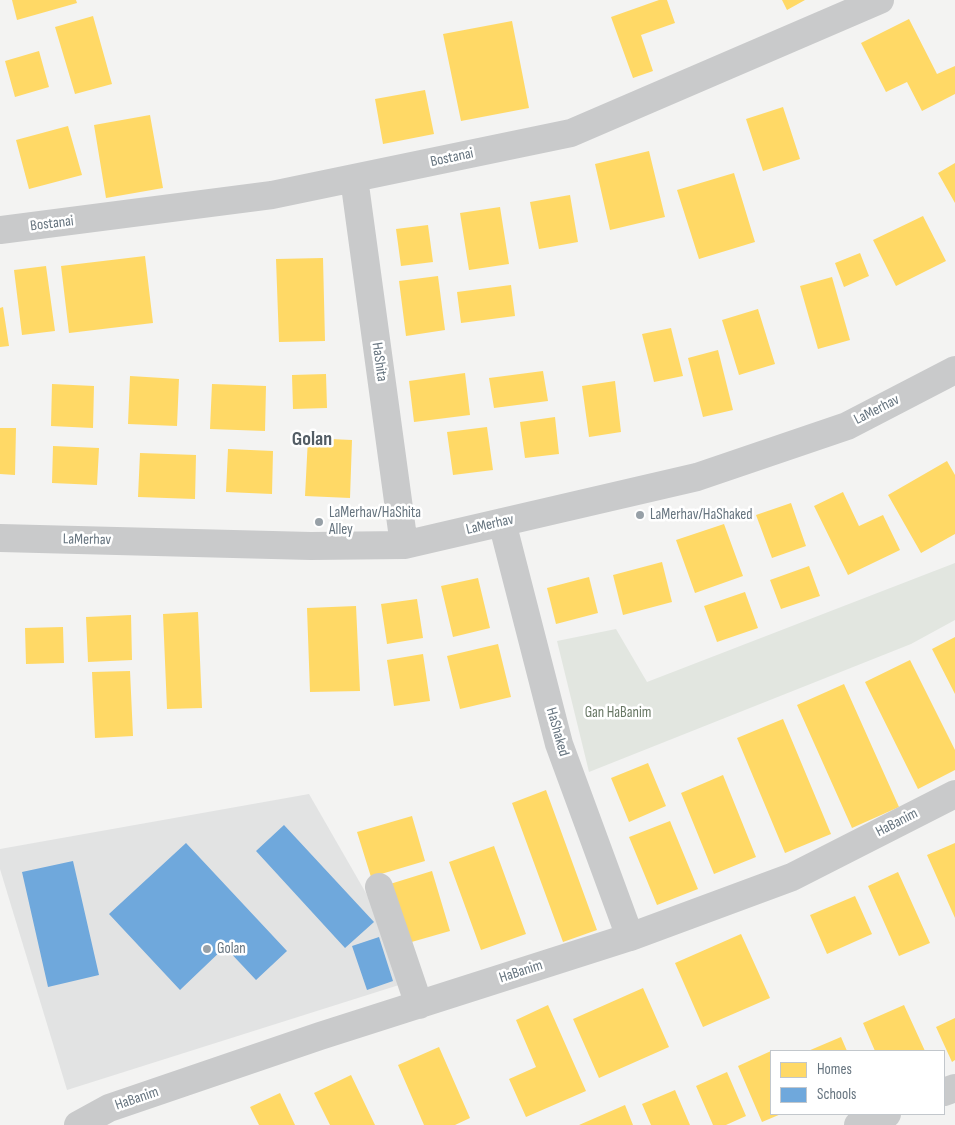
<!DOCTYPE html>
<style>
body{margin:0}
#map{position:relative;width:955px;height:1125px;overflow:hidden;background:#f3f3f2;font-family:"Sofia Sans Condensed",sans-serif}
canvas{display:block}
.legend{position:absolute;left:770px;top:1050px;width:175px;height:65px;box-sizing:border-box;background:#fff;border:1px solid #c2c7cc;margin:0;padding:6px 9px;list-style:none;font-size:15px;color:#66747f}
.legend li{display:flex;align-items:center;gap:10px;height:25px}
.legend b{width:25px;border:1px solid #c2c7cc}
</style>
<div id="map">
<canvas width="955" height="1125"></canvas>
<ul class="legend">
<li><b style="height:14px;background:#ffd966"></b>Homes</li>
<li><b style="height:14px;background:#6fa8dc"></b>Schools</li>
</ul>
</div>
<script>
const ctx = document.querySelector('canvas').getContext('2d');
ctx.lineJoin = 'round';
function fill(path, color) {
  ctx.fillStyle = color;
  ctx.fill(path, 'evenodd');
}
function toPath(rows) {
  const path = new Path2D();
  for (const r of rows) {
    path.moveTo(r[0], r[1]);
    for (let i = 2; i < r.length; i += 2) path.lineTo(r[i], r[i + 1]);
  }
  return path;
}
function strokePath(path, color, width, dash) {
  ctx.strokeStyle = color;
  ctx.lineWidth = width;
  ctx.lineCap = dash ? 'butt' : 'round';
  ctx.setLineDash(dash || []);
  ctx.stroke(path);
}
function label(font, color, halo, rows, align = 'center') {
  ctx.font = font + ' "Sofia Sans Condensed",sans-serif';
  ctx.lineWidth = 5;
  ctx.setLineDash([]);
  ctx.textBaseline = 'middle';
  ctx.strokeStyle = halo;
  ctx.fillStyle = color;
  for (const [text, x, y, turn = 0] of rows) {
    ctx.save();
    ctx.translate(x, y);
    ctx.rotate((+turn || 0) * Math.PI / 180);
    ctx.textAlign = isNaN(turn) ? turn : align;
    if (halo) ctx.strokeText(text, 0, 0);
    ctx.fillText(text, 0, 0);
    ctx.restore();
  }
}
fill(toPath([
 [309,794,378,914,399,985,67,1090,0,869,0,849]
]), '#e2e3e3');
fill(toPath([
 [955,563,955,620,911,644,589,772,557,641,616,629,647,682]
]), '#e2e6e0');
fill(toPath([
 [12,0,76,0,77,3,17,20],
 [659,0,667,0,675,23,641,35,653,71,633,78,611,17],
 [782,0,805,0,787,10],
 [93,16,112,84,75,94,55,27],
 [909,19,937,74,955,66,955,94,922,111,907,82,886,92,861,43],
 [512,21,529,108,461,121,443,34],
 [39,51,49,87,15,97,5,61],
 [425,90,434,134,383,144,375,99],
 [783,107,800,159,763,171,746,119],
 [150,115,163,188,106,198,94,125],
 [68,126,82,175,29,189,16,140],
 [649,151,665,217,610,230,595,164],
 [955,163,955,203,938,173],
 [734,173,755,242,699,259,677,190],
 [570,195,578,242,539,249,530,202],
 [500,207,509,264,469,270,460,213],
 [923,216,946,261,896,286,873,240],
 [428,225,433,262,401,266,396,229],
 [860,253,869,276,844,287,835,263],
 [145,256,153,323,69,333,61,266],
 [323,258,325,341,279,342,276,259],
 [46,266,55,331,22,335,14,270],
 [438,276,445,330,406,336,399,281],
 [832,277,850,340,818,349,800,286],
 [511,285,515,316,461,323,457,292],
 [3,307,9,346,0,347,0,308],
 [758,309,775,364,739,375,722,320],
 [671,328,683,376,654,382,642,334],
 [718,350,733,410,703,417,688,358],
 [543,371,548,401,494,408,489,378],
 [465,373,470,415,414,422,409,381],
 [326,374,327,408,293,409,292,375],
 [130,376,179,379,177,426,128,424],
 [615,381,621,432,589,437,582,386],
 [52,384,94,386,93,428,51,426],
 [212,384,266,386,265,431,210,429],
 [555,417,559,454,525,458,520,422],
 [487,427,493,470,453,475,447,432],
 [0,428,16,428,15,475,0,474],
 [308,438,352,440,350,498,305,496],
 [53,446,99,448,97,485,52,483],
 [228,449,273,451,272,494,226,492],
 [140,453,196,455,195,499,138,497],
 [947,461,955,475,955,534,921,553,888,495],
 [843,492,859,526,883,515,900,550,848,575,814,506],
 [791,503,806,546,772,558,756,515],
 [724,524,743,576,695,593,676,540],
 [662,562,672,602,623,615,613,575],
 [809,566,820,596,781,609,770,580],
 [589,577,598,613,556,624,547,588],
 [478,578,490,628,453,637,441,586],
 [745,592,758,628,717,642,704,606],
 [417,599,423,638,387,644,381,604],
 [356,606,360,691,310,692,307,608],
 [198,612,202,708,167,709,163,614],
 [131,615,132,660,88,662,86,617],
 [63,627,64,663,26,664,25,628],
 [955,637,955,694,932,649],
 [498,644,511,697,460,709,447,656],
 [423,654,430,701,394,706,387,660],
 [910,660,955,750,955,770,918,789,865,682],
 [130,671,133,736,95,738,92,672],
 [844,684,899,807,852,828,797,705],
 [783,719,831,834,785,853,737,738],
 [648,763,666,806,629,822,611,778],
 [723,775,756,857,714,874,681,793],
 [546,790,597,930,563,942,512,803],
 [412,816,425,861,371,877,357,832],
 [670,821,698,889,657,905,629,837],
 [955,843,955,918,927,855],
 [494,846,526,934,481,950,449,862],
 [432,871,450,931,408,943,390,884],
 [898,872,930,943,899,956,868,886],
 [855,896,872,934,827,954,810,915],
 [741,934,770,998,703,1027,675,963],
 [643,988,669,1047,599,1078,573,1019],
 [548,1005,586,1091,526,1117,509,1079,536,1067,516,1020],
 [904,1005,925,1051,875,1051,863,1023],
 [955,1018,955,1060,952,1062,936,1027],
 [841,1037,847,1051,808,1051],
 [439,1047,470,1118,455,1125,424,1125,398,1065],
 [771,1051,771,1114,781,1114,762,1122,738,1066],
 [727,1072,746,1116,726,1125,713,1125,696,1086],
 [351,1075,375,1125,330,1125,314,1093],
 [675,1090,690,1125,651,1125,642,1104],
 [280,1093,295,1125,259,1125,250,1107],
 [625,1105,633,1125,579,1125]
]), '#ffd966');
fill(toPath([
 [284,825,374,922,345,948,256,851],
 [186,843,287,951,256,980,225,947,180,990,109,914],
 [73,861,99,975,48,987,22,872],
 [379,937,393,981,367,990,352,946]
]), '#6fa8dc');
strokePath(toPath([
 [354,178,404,545],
 [0,230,272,195,571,133,880,0],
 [502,522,559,744,630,937],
 [0,538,311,546,404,545,697,477,847,426,955,370],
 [379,887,419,1005],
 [944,1092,955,1088],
 [78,1125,109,1108,320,1036,630,937,792,877,955,794],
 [858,1125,887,1114]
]), '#c9cacb', 28);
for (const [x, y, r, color] of [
 [640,515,5,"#97a0a7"],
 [319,522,5,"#97a0a7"],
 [207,949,5,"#97a0a7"]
]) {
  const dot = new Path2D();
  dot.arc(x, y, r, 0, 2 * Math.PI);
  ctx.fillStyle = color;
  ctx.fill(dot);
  strokePath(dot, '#fff', 2);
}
label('15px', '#66747f', '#fff', [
 ["Bostanai",452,158,-12],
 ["Bostanai",52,224,-7],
 ["HaShita",379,362,82],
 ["LaMerhav",877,410,-27],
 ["LaMerhav",490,525,-13],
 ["LaMerhav",87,540,1],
 ["HaShaked",557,732,74],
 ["HaBanim",897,823,-27],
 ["HaBanim",521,972,-18],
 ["HaBanim",137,1099,-19]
]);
label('15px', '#66747f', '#fff', [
 ["LaMerhav/HaShita",329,513],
 ["Alley",329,530],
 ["LaMerhav/HaShaked",650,515],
 ["Golan",217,949]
], 'left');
label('15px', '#687764', '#fff', [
 ["Gan HaBanim",618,713]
]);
label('bold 20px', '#535d65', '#fff', [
 ["Golan",312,440]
]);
</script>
